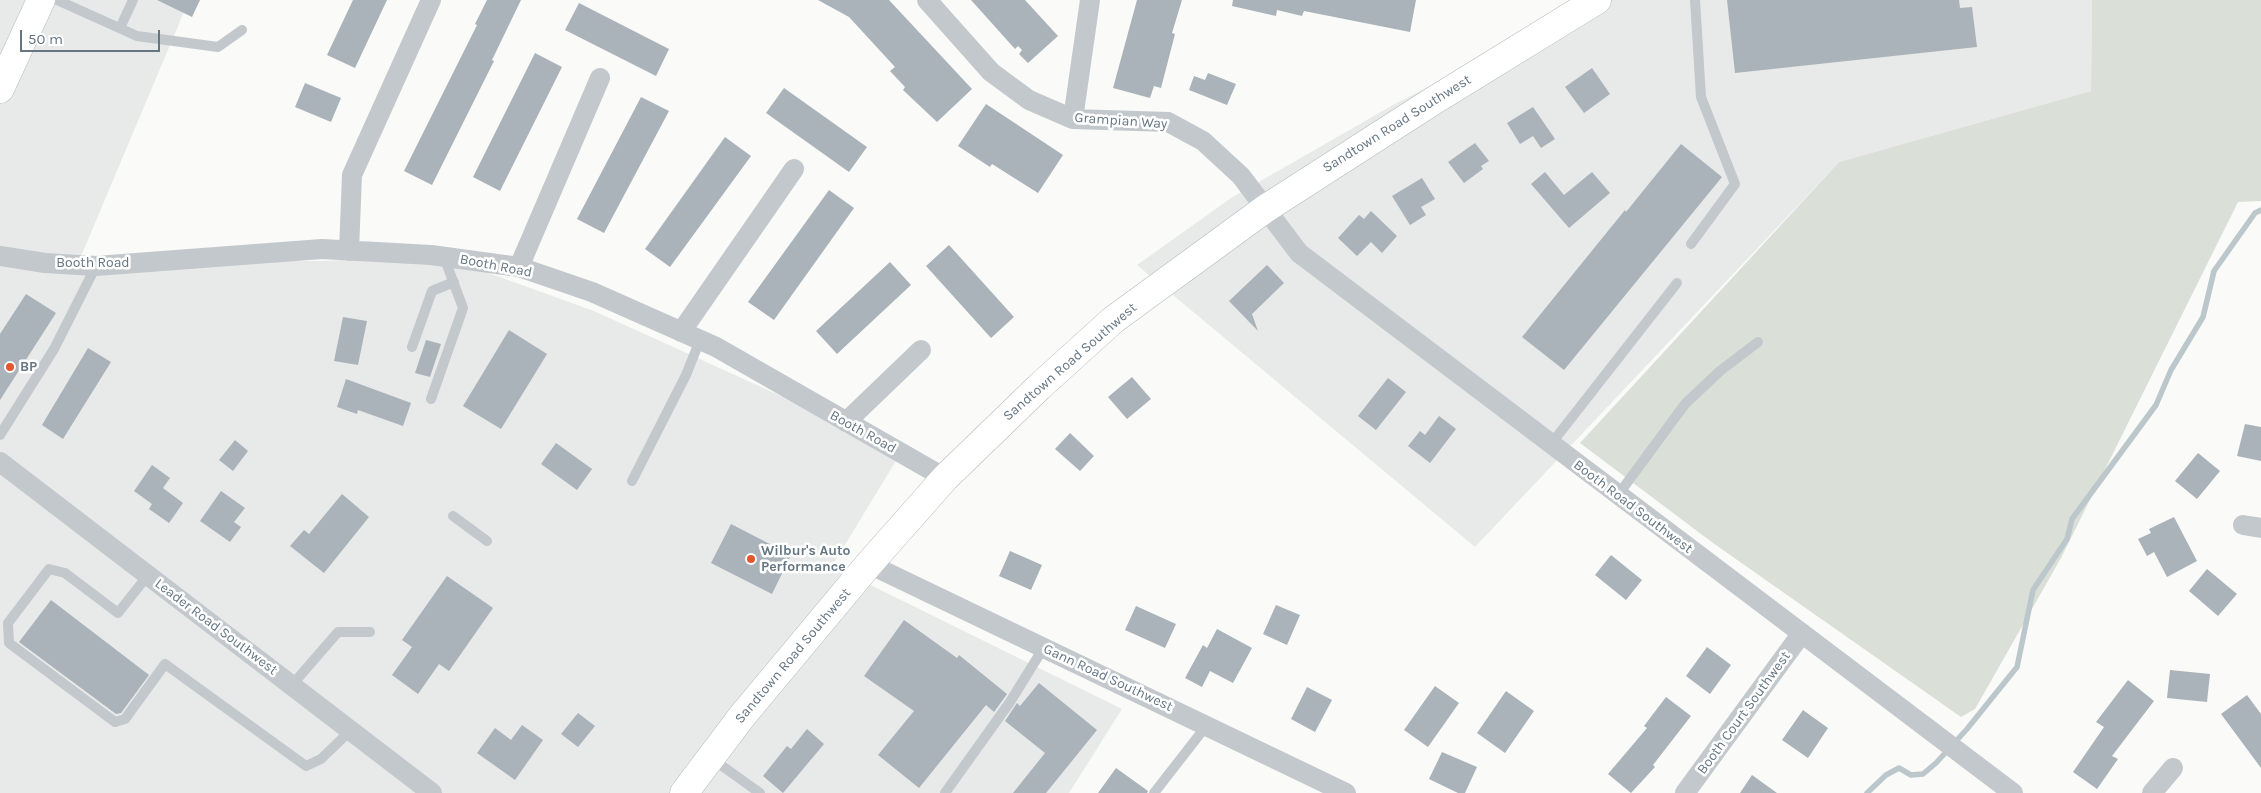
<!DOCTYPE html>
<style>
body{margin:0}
#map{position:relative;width:2261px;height:793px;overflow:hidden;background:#fafaf8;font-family:Karla,sans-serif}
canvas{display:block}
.scale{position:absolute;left:20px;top:30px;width:140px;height:22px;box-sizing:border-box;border:2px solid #657683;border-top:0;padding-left:6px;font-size:15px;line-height:18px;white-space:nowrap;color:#657683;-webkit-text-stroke:4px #fff;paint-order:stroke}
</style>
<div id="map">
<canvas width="2261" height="793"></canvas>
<div class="scale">50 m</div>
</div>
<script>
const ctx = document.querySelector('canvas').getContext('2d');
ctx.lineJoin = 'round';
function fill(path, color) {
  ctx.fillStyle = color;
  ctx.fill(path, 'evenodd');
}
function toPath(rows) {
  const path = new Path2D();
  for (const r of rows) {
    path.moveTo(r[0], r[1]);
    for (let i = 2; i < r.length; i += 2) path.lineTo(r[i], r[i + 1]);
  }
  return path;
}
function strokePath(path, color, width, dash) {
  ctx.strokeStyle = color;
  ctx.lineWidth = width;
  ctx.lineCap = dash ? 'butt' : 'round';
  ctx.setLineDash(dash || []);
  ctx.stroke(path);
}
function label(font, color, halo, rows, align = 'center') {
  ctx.font = font + ' Karla,sans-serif';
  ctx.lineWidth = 5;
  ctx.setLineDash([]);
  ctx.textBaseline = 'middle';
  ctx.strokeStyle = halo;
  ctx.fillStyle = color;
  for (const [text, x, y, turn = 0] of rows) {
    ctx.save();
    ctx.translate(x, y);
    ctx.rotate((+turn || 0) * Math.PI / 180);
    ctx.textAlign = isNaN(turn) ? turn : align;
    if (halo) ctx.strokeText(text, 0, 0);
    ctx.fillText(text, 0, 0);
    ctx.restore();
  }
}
fill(toPath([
 [0,0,189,0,79,261,324,261,436,254,594,311,902,451,832,566,1122,709,1069,793,0,793],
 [1598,0,2092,0,2091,91,1839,162,1475,547,1137,265,1231,198,1393,105]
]), '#e8e9e9');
fill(toPath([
 [2092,0,2261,0,2261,201,2238,202,2061,558,1975,709,1961,717,1713,543,1580,443,1839,162,2091,91]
]), '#dadfd7');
strokePath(toPath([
 [1867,793,1886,775,1899,768,1911,775,1923,774,1936,763,1967,729,2017,667,2033,590,2067,539,2072,519,2156,405,2171,370,2203,317,2214,271,2255,213,2261,210]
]), '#bbc7cb', 5.5);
fill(toPath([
 [157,0,200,0,192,17],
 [353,0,387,0,355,68,327,55],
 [487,0,521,0,492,60,494,61,432,185,404,171,477,25,475,24],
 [818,0,889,0,972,89,937,122,903,90,905,87,890,71,895,67,849,17],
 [971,0,1025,0,1058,36,1028,63,1019,54,1022,50,1018,46,1015,49],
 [1137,0,1182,0,1172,33,1175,34,1161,88,1154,86,1150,98,1113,88],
 [1233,0,1416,0,1410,32,1304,11,1302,16,1277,10,1276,16,1232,6],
 [1727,0,1959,0,1960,8,1972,7,1977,47,1735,73],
 [579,3,669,49,656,76,565,30],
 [535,53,562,67,500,191,473,177],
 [1592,68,1610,94,1584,113,1565,87],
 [1208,73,1236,84,1227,105,1189,90,1194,76,1205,80],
 [305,83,341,98,331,122,295,107],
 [784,88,867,147,849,172,766,113],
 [641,97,669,111,604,233,577,219],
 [986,104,1063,155,1038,193,992,164,990,167,958,146],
 [1533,107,1555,139,1541,148,1533,136,1520,144,1507,123],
 [725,137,751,156,670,267,645,249],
 [1475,143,1489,161,1481,166,1483,169,1464,183,1448,162],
 [1681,144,1722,177,1564,370,1522,337,1625,210,1626,212],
 [1545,172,1564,195,1592,172,1610,193,1569,228,1531,184],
 [1422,178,1435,199,1421,207,1426,215,1410,225,1392,196],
 [829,190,854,208,774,320,748,302],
 [1371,211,1397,236,1382,253,1371,242,1357,256,1338,238,1359,215,1364,219],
 [949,245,1014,317,991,338,926,266],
 [890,262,911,285,837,354,816,331],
 [1267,265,1284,283,1252,314,1258,331,1229,301],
 [26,294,56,313,0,400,0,334],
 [343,317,367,321,358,365,334,361],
 [509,330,547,354,501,429,463,406],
 [426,340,441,344,430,377,415,373],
 [88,348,111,362,63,439,42,425],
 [1132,377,1151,399,1127,419,1108,397],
 [1388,378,1406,392,1376,430,1358,416],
 [346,379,411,403,403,426,358,410,357,414,337,407],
 [1439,416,1456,429,1430,463,1408,446,1420,431,1425,435],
 [2245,424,2261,427,2261,461,2237,456],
 [1070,433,1094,456,1080,471,1055,449],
 [235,440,248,451,233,471,219,460],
 [556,443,592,469,577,490,541,464],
 [2198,453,2220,471,2197,499,2175,481],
 [152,465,170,478,163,488,183,503,169,523,149,509,152,504,134,491],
 [221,491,245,508,234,522,241,527,230,542,200,521],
 [342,494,369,517,324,573,290,546,304,530,309,534],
 [2174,517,2197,561,2167,577,2154,552,2147,556,2138,539,2151,533,2149,529],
 [731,524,791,555,772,594,711,563],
 [1010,551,1042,565,1031,590,999,576],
 [1611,555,1642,580,1626,600,1595,575],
 [2207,569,2237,594,2218,616,2189,591],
 [447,576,493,608,449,671,439,664,418,694,392,675,412,647,402,640],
 [51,600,149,675,121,713,116,714,19,642],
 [1276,605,1300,615,1287,645,1263,634],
 [1136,606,1176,624,1165,648,1125,630],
 [904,620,957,658,959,655,1007,694,994,712,986,705,919,788,878,755,914,711,864,676],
 [1217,629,1252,648,1233,683,1210,671,1202,687,1185,678,1203,645,1207,648],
 [1707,647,1731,665,1710,694,1686,676],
 [2170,670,2210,674,2207,702,2167,698],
 [2128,680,2154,701,2112,756,2118,759,2097,789,2073,772,2104,727,2096,722],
 [1039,683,1097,730,1046,793,1013,793,1045,753,1005,721,1017,703,1020,706],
 [1435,686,1459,703,1428,747,1404,730],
 [1307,687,1332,700,1315,732,1291,719],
 [1506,691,1534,711,1505,753,1477,733],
 [2247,695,2261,714,2261,768,2221,714],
 [1666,697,1691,716,1653,765,1655,767,1631,793,1608,774,1647,728,1644,726],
 [1803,710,1828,728,1808,758,1782,740],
 [578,713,595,726,578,747,561,734],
 [522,725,543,740,515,780,477,753,495,728,511,740],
 [807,729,824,744,783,793,763,776,787,746,791,749],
 [1442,752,1477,767,1465,793,1458,793,1429,779],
 [1116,768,1148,791,1147,793,1098,793],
 [1752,775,1777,793,1740,793]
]), '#aab3b9');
const secondary = toPath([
 [684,793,743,715,869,564,945,478,1039,387,1113,320,1265,209,1433,101,1597,0]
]);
const primary = toPath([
 [0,89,41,0]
]);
strokePath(secondary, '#b3babf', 29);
strokePath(primary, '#b5babe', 29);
strokePath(toPath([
 [57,0,137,36,218,47,242,30],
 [120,28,133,0],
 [1691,244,1735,184,1701,97,1695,0],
 [412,347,432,291,454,282],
 [431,399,463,308,444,257],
 [0,435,54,349,96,266],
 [1551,444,1677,283],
 [632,481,686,375,700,340],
 [1618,495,1685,404,1720,371,1758,342],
 [453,516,487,541],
 [148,575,118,613,65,573,49,569,8,623,9,643,115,722,125,719,165,664,306,766,321,759,351,730],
 [292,685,338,632,370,632],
 [711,758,760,793],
 [945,793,1010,702,1044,647],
 [1154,793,1207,725]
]), '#c3c8cc', 10);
strokePath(toPath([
 [927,0,991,72,1029,100,1073,119,1168,122,1203,141,1241,176,1299,253,2013,793],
 [1073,119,1090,0],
 [349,251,352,175,431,0],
 [0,256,45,263,96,266,322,249,431,255,519,267,592,292,716,347,945,478],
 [519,267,600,78],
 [681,332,794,169],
 [846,422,921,350],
 [0,462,432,793],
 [2243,525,2261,528],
 [869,564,1346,793],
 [1685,793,1802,633],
 [2152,793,2173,768]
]), '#c3c8cc', 20);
strokePath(secondary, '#fff', 28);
strokePath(primary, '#fff', 28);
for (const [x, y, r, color] of [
 [10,367,5,"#e4572e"],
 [751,559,5,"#e4572e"]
]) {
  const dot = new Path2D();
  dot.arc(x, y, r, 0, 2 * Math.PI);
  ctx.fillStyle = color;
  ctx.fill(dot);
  strokePath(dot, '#fff', 2);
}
label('14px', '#657683', '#fff', [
 ["Grampian Way",1121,121,4],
 ["Sandtown Road Southwest",1397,124,-32],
 ["Booth Road",93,263],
 ["Booth Road",496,266,11],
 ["Sandtown Road Southwest",1070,362,-41],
 ["Booth Road",863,432,29],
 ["Booth Road Southwest",1633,507,37],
 ["Leader Road Southwest",216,627,37],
 ["Sandtown Road Southwest",793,656,-50],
 ["Gann Road Southwest",1108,678,25],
 ["Booth Court Southwest",1744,713,-54]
]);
label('bold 14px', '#657683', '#fff', [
 ["BP",20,367],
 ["Wilbur's Auto",761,551],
 ["Performance",761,567]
], 'left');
</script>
